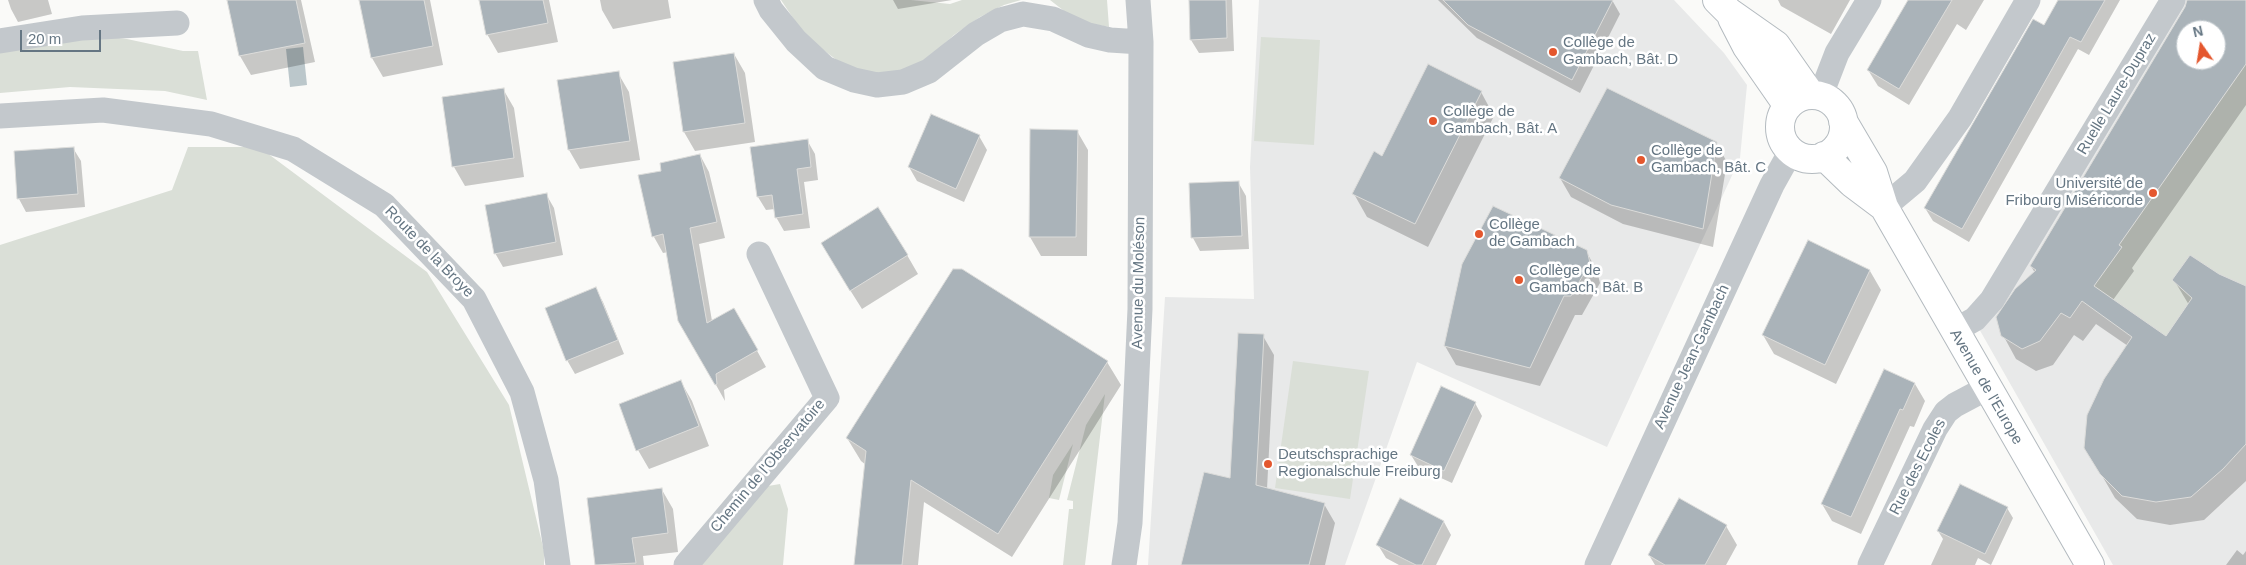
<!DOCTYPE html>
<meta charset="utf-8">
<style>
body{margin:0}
#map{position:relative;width:2246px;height:565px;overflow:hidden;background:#fafaf8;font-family:Helvetica,sans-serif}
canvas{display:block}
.north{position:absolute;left:2176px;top:20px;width:50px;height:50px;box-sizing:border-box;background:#fff;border:1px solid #c1c8cd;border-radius:50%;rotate:347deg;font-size:14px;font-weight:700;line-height:20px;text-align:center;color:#657683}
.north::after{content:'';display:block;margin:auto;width:18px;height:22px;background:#e4572e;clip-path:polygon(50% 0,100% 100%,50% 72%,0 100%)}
.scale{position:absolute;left:20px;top:30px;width:81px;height:22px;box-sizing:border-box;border:2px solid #657683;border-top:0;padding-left:6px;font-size:15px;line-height:18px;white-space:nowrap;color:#657683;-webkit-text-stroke:4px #fff;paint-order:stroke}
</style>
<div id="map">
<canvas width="2246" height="565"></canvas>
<div class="north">N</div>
<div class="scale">20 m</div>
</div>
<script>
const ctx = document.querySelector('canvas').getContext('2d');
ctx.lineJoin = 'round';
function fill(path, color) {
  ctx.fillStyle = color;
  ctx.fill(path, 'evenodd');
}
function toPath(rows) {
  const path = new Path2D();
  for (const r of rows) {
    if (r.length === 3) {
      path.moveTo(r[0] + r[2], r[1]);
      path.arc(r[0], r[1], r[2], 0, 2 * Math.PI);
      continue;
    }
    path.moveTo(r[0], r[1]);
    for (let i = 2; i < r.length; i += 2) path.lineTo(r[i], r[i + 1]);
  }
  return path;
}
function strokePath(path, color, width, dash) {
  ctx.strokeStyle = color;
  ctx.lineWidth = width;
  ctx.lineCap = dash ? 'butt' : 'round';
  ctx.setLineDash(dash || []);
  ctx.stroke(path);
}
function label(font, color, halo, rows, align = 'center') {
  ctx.font = font + ' Helvetica,sans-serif';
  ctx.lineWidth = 5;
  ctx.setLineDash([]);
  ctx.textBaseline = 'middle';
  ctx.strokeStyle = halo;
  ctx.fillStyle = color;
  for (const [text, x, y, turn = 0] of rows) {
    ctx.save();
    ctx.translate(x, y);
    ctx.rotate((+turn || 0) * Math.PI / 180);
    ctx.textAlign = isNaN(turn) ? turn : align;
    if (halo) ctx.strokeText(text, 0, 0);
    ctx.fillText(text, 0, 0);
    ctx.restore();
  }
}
fill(toPath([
 [1259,0,1674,0,1724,53,1747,85,1740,158,1607,447,1417,362,1345,565,1148,565,1165,297,1254,299,1250,167],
 [2179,0,2246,0,2246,565,2113,565,1978,327],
 [2186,30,2216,30,2216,60,2186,60]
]), '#e8e9e9');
fill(toPath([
 [781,0,911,0,950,4,962,0,1021,0,1004,5,980,17,954,35,922,64,892,74,871,73,842,64,818,46,799,27],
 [1050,0,1107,0,1109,27,1087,23,1068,14],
 [94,35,127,39,183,51,198,51,207,100,165,91,70,87,0,93,0,49],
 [1261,37,1320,40,1314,145,1254,141],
 [2246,64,2246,286,2219,274,2190,256,2192,298,2166,336,2094,286,2122,247,2119,245],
 [188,147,259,147,427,272,509,405,544,551,544,565,0,565,0,245,172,190],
 [1293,361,1369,371,1350,499,1275,488],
 [1105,394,1085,565,1063,565,1069,509,1073,509,1073,501,1067,500,1086,425],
 [1073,444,1059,500,1049,498,1053,475],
 [780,484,788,509,783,565,692,565,762,487]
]), '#dadfd7');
fill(toPath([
 [303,47,307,85,290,87,286,49]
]), '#bbc7cb');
fill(toPath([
 [8,0,48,0,52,14,18,22,11,9],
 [228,0,301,0,315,62,251,75,240,56],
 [361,0,430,0,443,65,383,77,372,58],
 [481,0,549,0,558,42,498,53,487,34],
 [600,0,668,0,671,18,613,29,602,10],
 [893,0,952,0,898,9],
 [1190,0,1232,0,1234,51,1199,53,1191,40],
 [1438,0,1612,0,1620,14,1580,93,1477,38],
 [1778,0,1850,0,1831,34,1781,6],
 [1909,0,1984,0,1966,30,1957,24,1909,105,1878,86,1868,70],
 [2059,0,2120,0,2089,55,2078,49,1969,242,1933,221,1925,208,2044,27],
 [2189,0,2246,0,2246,105,2132,268,2134,271,2113,300,2167,338,2189,305,2174,280,2218,275,2246,287,2246,481,2204,520,2170,525,2137,519,2115,498,2086,448,2128,346,2096,324,2083,341,2074,335,2053,365,2036,371,2016,359,2003,335,2035,273,2031,266,2186,8],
 [2186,30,2216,30,2216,60,2186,60],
 [734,54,745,73,755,142,695,151,684,132],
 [618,73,629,92,640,160,580,169,569,150],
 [503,89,514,108,524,177,465,186,454,167,443,98],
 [1481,92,1494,116,1428,247,1367,217,1354,194,1383,157],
 [1077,131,1088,150,1087,256,1041,256,1030,237],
 [979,136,987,150,964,202,917,181,909,167],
 [807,140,815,154,818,180,804,182,810,228,784,231,776,217,775,209,766,210,758,197],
 [1716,143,1727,162,1713,247,1623,224,1571,197,1560,178],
 [73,148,81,161,85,207,26,212,19,199],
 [700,155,709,172,725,238,699,244,712,321,734,309,766,367,724,390,725,401,679,319,668,252,663,253,654,237,662,172],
 [1238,182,1246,196,1249,249,1200,251,1193,238],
 [546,194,554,208,563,255,503,267,495,253],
 [1586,251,1597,271,1600,283,1582,315,1575,315,1540,386,1456,365,1445,346],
 [907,255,918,274,862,309,833,263],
 [1870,271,1881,290,1836,384,1774,354,1763,335],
 [595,289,603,302,624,354,575,374,567,360],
 [1263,336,1274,355,1267,489,1324,504,1335,523,1325,565,1182,565,1231,480],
 [1107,362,1121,385,1012,557,924,502,918,565,855,565,866,465,861,461,847,438],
 [681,382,692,401,709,446,649,469,638,450],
 [1915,384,1925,401,1914,427,1910,426,1861,534,1832,521,1822,504,1863,413,1865,414],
 [1475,403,1482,416,1452,483,1419,468,1411,455],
 [662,490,673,509,678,552,643,556,644,565,597,565,588,499],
 [2007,508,2013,518,1991,565,1978,558,1975,565,1931,565,1943,539,1938,531],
 [1444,522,1451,535,1436,565,1399,565,1386,558,1378,545],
 [1726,526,1737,545,1726,565,1655,565,1649,555],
 [2237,550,2243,555,2246,551,2246,565,2226,565]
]), '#0003');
const building = toPath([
 [227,0,296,0,305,43,239,56,227,0],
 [359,0,424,0,433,46,371,58,359,0],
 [479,0,543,0,548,23,486,35,479,0],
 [1189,0,1226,0,1227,38,1190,40,1189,0],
 [1443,0,1613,0,1572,80,1468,25,1443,0],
 [1908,0,1952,0,1899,89,1867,70,1908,0],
 [2058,0,2105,0,2081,42,2070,37,1962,229,1924,208,2033,19,2044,25,2058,0],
 [2187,0,2246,0,2246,64,2119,245,2122,247,2094,286,2166,336,2192,298,2172,280,2190,255,2219,274,2246,286,2246,444,2223,469,2191,497,2156,502,2122,496,2100,474,2084,448,2087,415,2104,379,2132,337,2082,301,2070,318,2061,313,2040,341,2022,349,2001,336,1996,317,2015,289,2036,270,2030,266,2185,7,2187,0],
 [2186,30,2216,30,2216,60,2186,60,2186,30],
 [734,53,745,123,683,132,673,62,734,53],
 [1428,64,1482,91,1415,224,1352,194,1374,151,1382,156,1428,64],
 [619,71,630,141,568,150,557,80,619,71],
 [504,88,514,158,452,167,442,97,504,88],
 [1607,88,1717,142,1703,229,1611,205,1559,178,1607,88],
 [931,114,980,135,956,189,908,167,931,114],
 [1030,129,1078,130,1076,237,1029,237,1030,129],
 [808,139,811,167,797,169,803,214,775,218,772,195,757,197,750,147,808,139],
 [74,147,78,194,17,199,14,151,74,147],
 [700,154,717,222,690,228,707,323,734,308,758,350,716,374,717,384,715,385,678,321,663,234,652,237,638,175,661,171,660,163,700,154],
 [1239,181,1242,236,1191,238,1189,183,1239,181],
 [547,193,556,242,494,254,485,205,547,193],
 [1493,206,1587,250,1590,263,1571,296,1564,296,1530,368,1444,346,1462,264,1493,206],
 [878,207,908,255,850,291,821,243,878,207],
 [1808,240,1870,270,1825,365,1762,335,1808,240],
 [953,269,962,269,1108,361,998,534,911,480,902,565,854,565,866,451,846,438,953,269],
 [596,287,618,340,566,361,545,308,596,287],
 [1238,333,1264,334,1256,485,1325,503,1309,565,1181,565,1204,472,1230,478,1238,333],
 [1884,369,1915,383,1903,410,1900,409,1851,517,1821,504,1884,369],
 [681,380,699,426,636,451,619,404,681,380],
 [1441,386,1476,402,1444,471,1410,455,1441,386],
 [1960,484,2008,507,1985,554,1937,531,1960,484],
 [662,488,668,533,632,538,636,563,595,565,587,498,662,488],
 [1400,498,1444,521,1422,565,1416,565,1376,545,1400,498],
 [1679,498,1727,525,1705,565,1665,565,1648,555,1679,498]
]);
fill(building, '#aab3b9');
strokePath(building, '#dcdcda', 1);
const secondary = toPath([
 [1717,0,1729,12,1776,45,1811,95],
 [1732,18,1747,47,1788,106],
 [1812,127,32],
 [1843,121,1873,172,1884,207,2090,565],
 [1824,156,1852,183,1884,207]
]);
strokePath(secondary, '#b3babf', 30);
strokePath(toPath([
 [766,0,771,10,796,41,825,68,854,80,877,85,903,82,929,71,976,34,1000,20,1023,14,1053,19,1088,35,1110,40,1141,42],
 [0,41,82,28,177,23],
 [1820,97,1837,53,1869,0],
 [0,116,103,110,211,124,293,149,384,205,474,299,522,392,546,480,558,565],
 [1884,207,1915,181,1960,118,2028,0],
 [1954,331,1975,319,1992,300,2173,0],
 [686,565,827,398,759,254],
 [1124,565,1130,523,1140,309,1141,42,1138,0],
 [1597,565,1772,185,1791,151],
 [1870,565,1935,429,1946,412,1955,405,1987,388]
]), '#c3c8cc', 25);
strokePath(secondary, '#fff', 28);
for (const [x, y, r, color] of [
 [1553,52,5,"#e4572e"],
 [1433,121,5,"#e4572e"],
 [1641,160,5,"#e4572e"],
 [2153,193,5,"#e4572e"],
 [1479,234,5,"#e4572e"],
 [1519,280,5,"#e4572e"],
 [1268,464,5,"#e4572e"]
]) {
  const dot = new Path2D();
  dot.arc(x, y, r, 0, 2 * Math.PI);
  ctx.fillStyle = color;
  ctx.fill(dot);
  strokePath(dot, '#fff', 2);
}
label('15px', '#657683', '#fff', [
 ["Collège de",1563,43],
 ["Gambach, Bât. D",1563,60],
 ["Collège de",1443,112],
 ["Gambach, Bât. A",1443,129],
 ["Collège de",1651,151],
 ["Gambach, Bât. C",1651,168],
 ["Université de",2143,184,"right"],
 ["Fribourg Miséricorde",2143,201,"right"],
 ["Collège",1489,225],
 ["de Gambach",1489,242],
 ["Collège de",1529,271],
 ["Gambach, Bât. B",1529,288],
 ["Deutschsprachige",1278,455],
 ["Regionalschule Freiburg",1278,472]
], 'left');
label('15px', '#657683', '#fff', [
 ["Ruelle Laure-Dupraz",2117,94,-59],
 ["Route de la Broye",429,252,46],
 ["Avenue du Moléson",1139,283,-89],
 ["Avenue Jean-Gambach",1692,357,-65],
 ["Avenue de l'Europe",1986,387,60],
 ["Chemin de l'Observatoire",768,466,-50],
 ["Rue des Ecoles",1918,467,-63]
]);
</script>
